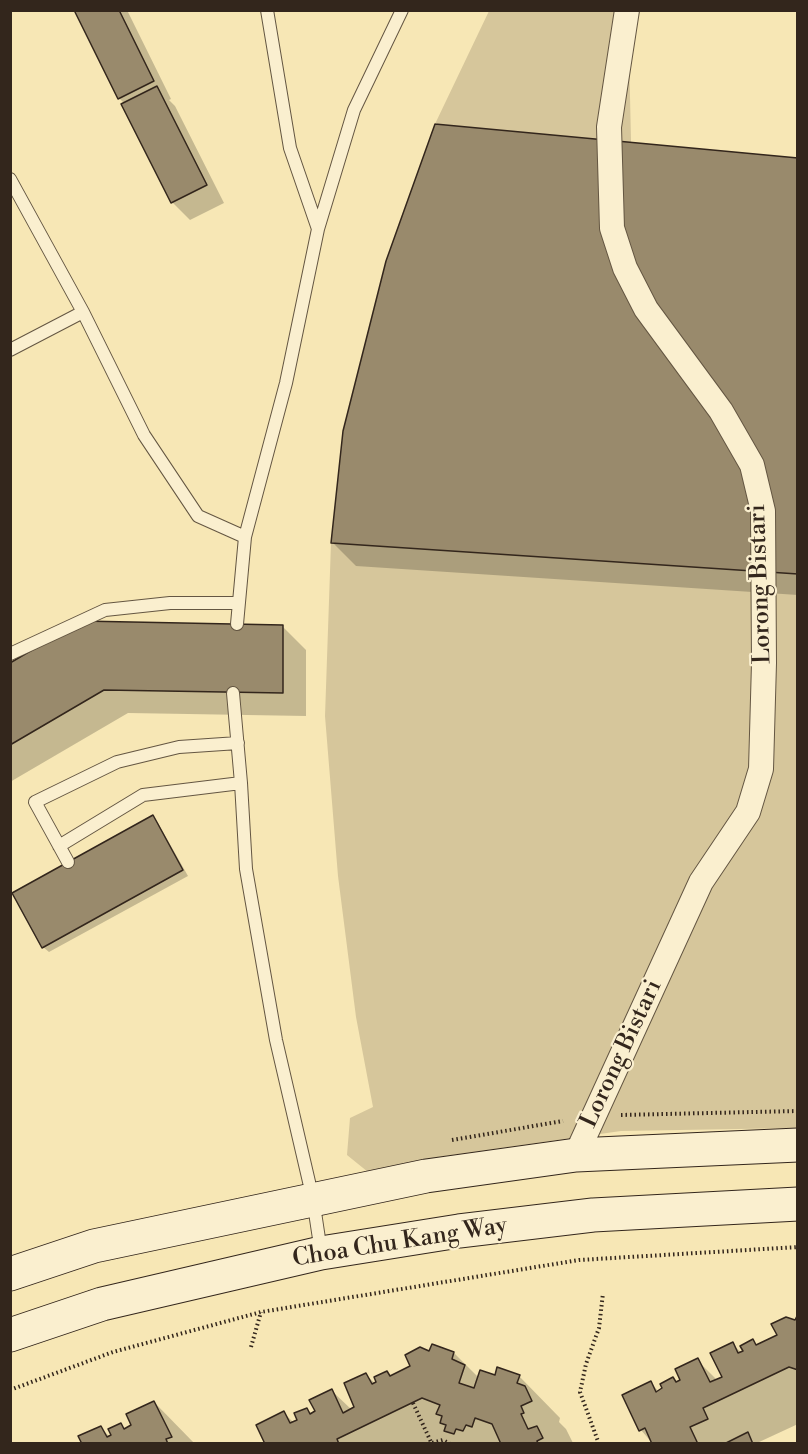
<!DOCTYPE html>
<style>
body{margin:0}
#map{position:relative;width:808px;height:1454px;overflow:hidden;background:#f7e7b5;font-family:"Libre Bodoni",serif}
canvas{display:block}
.frame{position:absolute;inset:0;border:12px solid #33261c;pointer-events:none}
</style>
<div id="map">
<canvas width="808" height="1454"></canvas>
<div class="frame"></div>
</div>
<script>
const ctx = document.querySelector('canvas').getContext('2d');
ctx.lineJoin = 'round';
function fill(path, color) {
  ctx.fillStyle = color;
  ctx.fill(path, 'evenodd');
}
function toPath(rows) {
  const path = new Path2D();
  for (const r of rows) {
    path.moveTo(r[0], r[1]);
    for (let i = 2; i < r.length; i += 2) path.lineTo(r[i], r[i + 1]);
  }
  return path;
}
function strokePath(path, color, width, dash) {
  ctx.strokeStyle = color;
  ctx.lineWidth = width;
  ctx.lineCap = dash ? 'butt' : 'round';
  ctx.setLineDash(dash || []);
  ctx.stroke(path);
}
function label(font, color, halo, rows, align = 'center') {
  ctx.font = font + ' "Libre Bodoni",serif';
  ctx.lineWidth = 4.5;
  ctx.setLineDash([]);
  ctx.textBaseline = 'middle';
  ctx.strokeStyle = halo;
  ctx.fillStyle = color;
  for (const [text, x, y, turn = 0] of rows) {
    ctx.save();
    ctx.translate(x, y);
    ctx.rotate((+turn || 0) * Math.PI / 180);
    ctx.textAlign = isNaN(turn) ? turn : align;
    if (halo) ctx.strokeText(text, 0, 0);
    ctx.fillText(text, 0, 0);
    ctx.restore();
  }
}
fill(toPath([
 [489,11,640,11,629,53,632,183,797,163,797,1128,621,1131,438,1157,368,1172,347,1155,350,1118,373,1107,356,1017,338,876,325,716,331,543,343,431,386,261,435,124]
]), '#d6c69b');
fill(toPath([
 [76,10,127,10,171,99,169,100,175,106,224,203,190,220,172,202,125,104,119,98],
 [798,160,798,595,356,566,332,542],
 [283,627,306,650,306,716,128,713,10,782,10,665],
 [153,817,158,823,188,876,49,952,43,947],
 [798,1319,798,1424,757,1443,653,1444,641,1430,651,1383,659,1392,682,1381,697,1360,717,1380,724,1377,732,1344,742,1353,752,1341,757,1346,779,1336,796,1322],
 [430,1353,454,1353,479,1378,519,1376,560,1418,559,1422,566,1429,573,1443,266,1444,284,1413,294,1423,299,1420,307,1409,312,1414,317,1412,332,1391,352,1410,356,1408,366,1375,376,1384,387,1373,391,1377,412,1367],
 [154,1402,195,1444,83,1444,100,1427,110,1437,121,1425,126,1430,133,1426]
]), '#0003');
const building = toPath([
 [74,10,119,10,154,81,118,99,74,10],
 [157,86,207,185,171,203,121,104,157,86],
 [435,124,798,158,798,574,331,543,343,431,386,261,435,124],
 [81,621,283,625,283,693,104,690,10,745,10,663,81,621],
 [153,815,183,870,42,948,12,893,153,815],
 [798,1314,798,1370,789,1367,703,1408,708,1419,690,1427,698,1444,652,1444,645,1428,639,1431,622,1395,651,1381,656,1392,662,1388,660,1384,673,1377,676,1382,680,1380,675,1369,698,1358,710,1382,722,1377,710,1353,733,1342,738,1353,743,1351,740,1346,753,1339,756,1345,777,1335,771,1324,786,1317,795,1320,798,1314],
 [432,1344,454,1352,452,1359,465,1365,459,1383,474,1388,480,1370,495,1375,497,1367,520,1375,517,1383,525,1386,532,1401,521,1406,524,1413,521,1414,528,1429,537,1426,543,1438,537,1441,538,1444,501,1444,492,1424,475,1418,472,1427,466,1425,463,1431,456,1429,454,1434,444,1431,446,1425,440,1423,442,1416,436,1414,440,1405,422,1398,337,1439,339,1444,265,1444,256,1425,284,1411,290,1423,297,1420,294,1413,307,1408,310,1414,315,1411,309,1400,332,1389,343,1413,354,1407,344,1383,366,1373,372,1384,376,1382,374,1377,387,1371,390,1376,410,1366,405,1355,420,1347,429,1351,432,1344],
 [154,1401,172,1437,166,1439,168,1444,82,1444,78,1436,101,1426,107,1437,111,1435,108,1429,121,1423,124,1429,131,1425,126,1414,154,1401],
 [748,1432,753,1444,724,1444,748,1432]
]);
fill(building, '#998a6c');
strokePath(building, '#33261c', 1.5);
const service = toPath([
 [267,10,290,148,318,229],
 [10,179,83,312,144,435,198,516,245,537],
 [10,350,83,312],
 [237,624,245,537,286,383,318,229,354,110,402,10],
 [10,654,105,610,170,603,239,603],
 [233,693,241,783,246,869,276,1040,313,1199,321,1252],
 [59,846,143,795,241,783],
 [68,862,35,802,117,762,179,747,238,743]
]);
const minor = toPath([
 [576,1155,701,882,748,812,761,769,764,663,763,511,752,465,721,411,646,309,625,268,612,228,609,127,627,10]
]);
const secondary = toPath([
 [10,1274,94,1246,426,1176,576,1155,798,1145],
 [10,1335,102,1304,321,1253,459,1231,593,1215,798,1204]
]);
strokePath(service, '#645642', 14);
strokePath(minor, '#645642', 26);
strokePath(secondary, '#33261c', 35);
strokePath(toPath([
 [621,1115,798,1111],
 [452,1140,563,1121],
 [251,1347,261,1312],
 [10,1390,113,1352,261,1312,579,1260,798,1247],
 [413,1403,431,1442],
 [428,1444,443,1440,450,1444],
 [599,1444,580,1392,586,1364,599,1328,603,1293]
]), '#33261c', 4, [1.5, 3]);
strokePath(service, '#faefcf', 12);
strokePath(minor, '#faefcf', 24);
strokePath(secondary, '#faefcf', 33);
label('24px', '#33261c', '#faefcf', [
 ["Lorong Bistari",761,584,-92],
 ["Lorong Bistari",622,1054,-65],
 ["Choa Chu Kang Way",400,1243,-9]
]);
</script>
